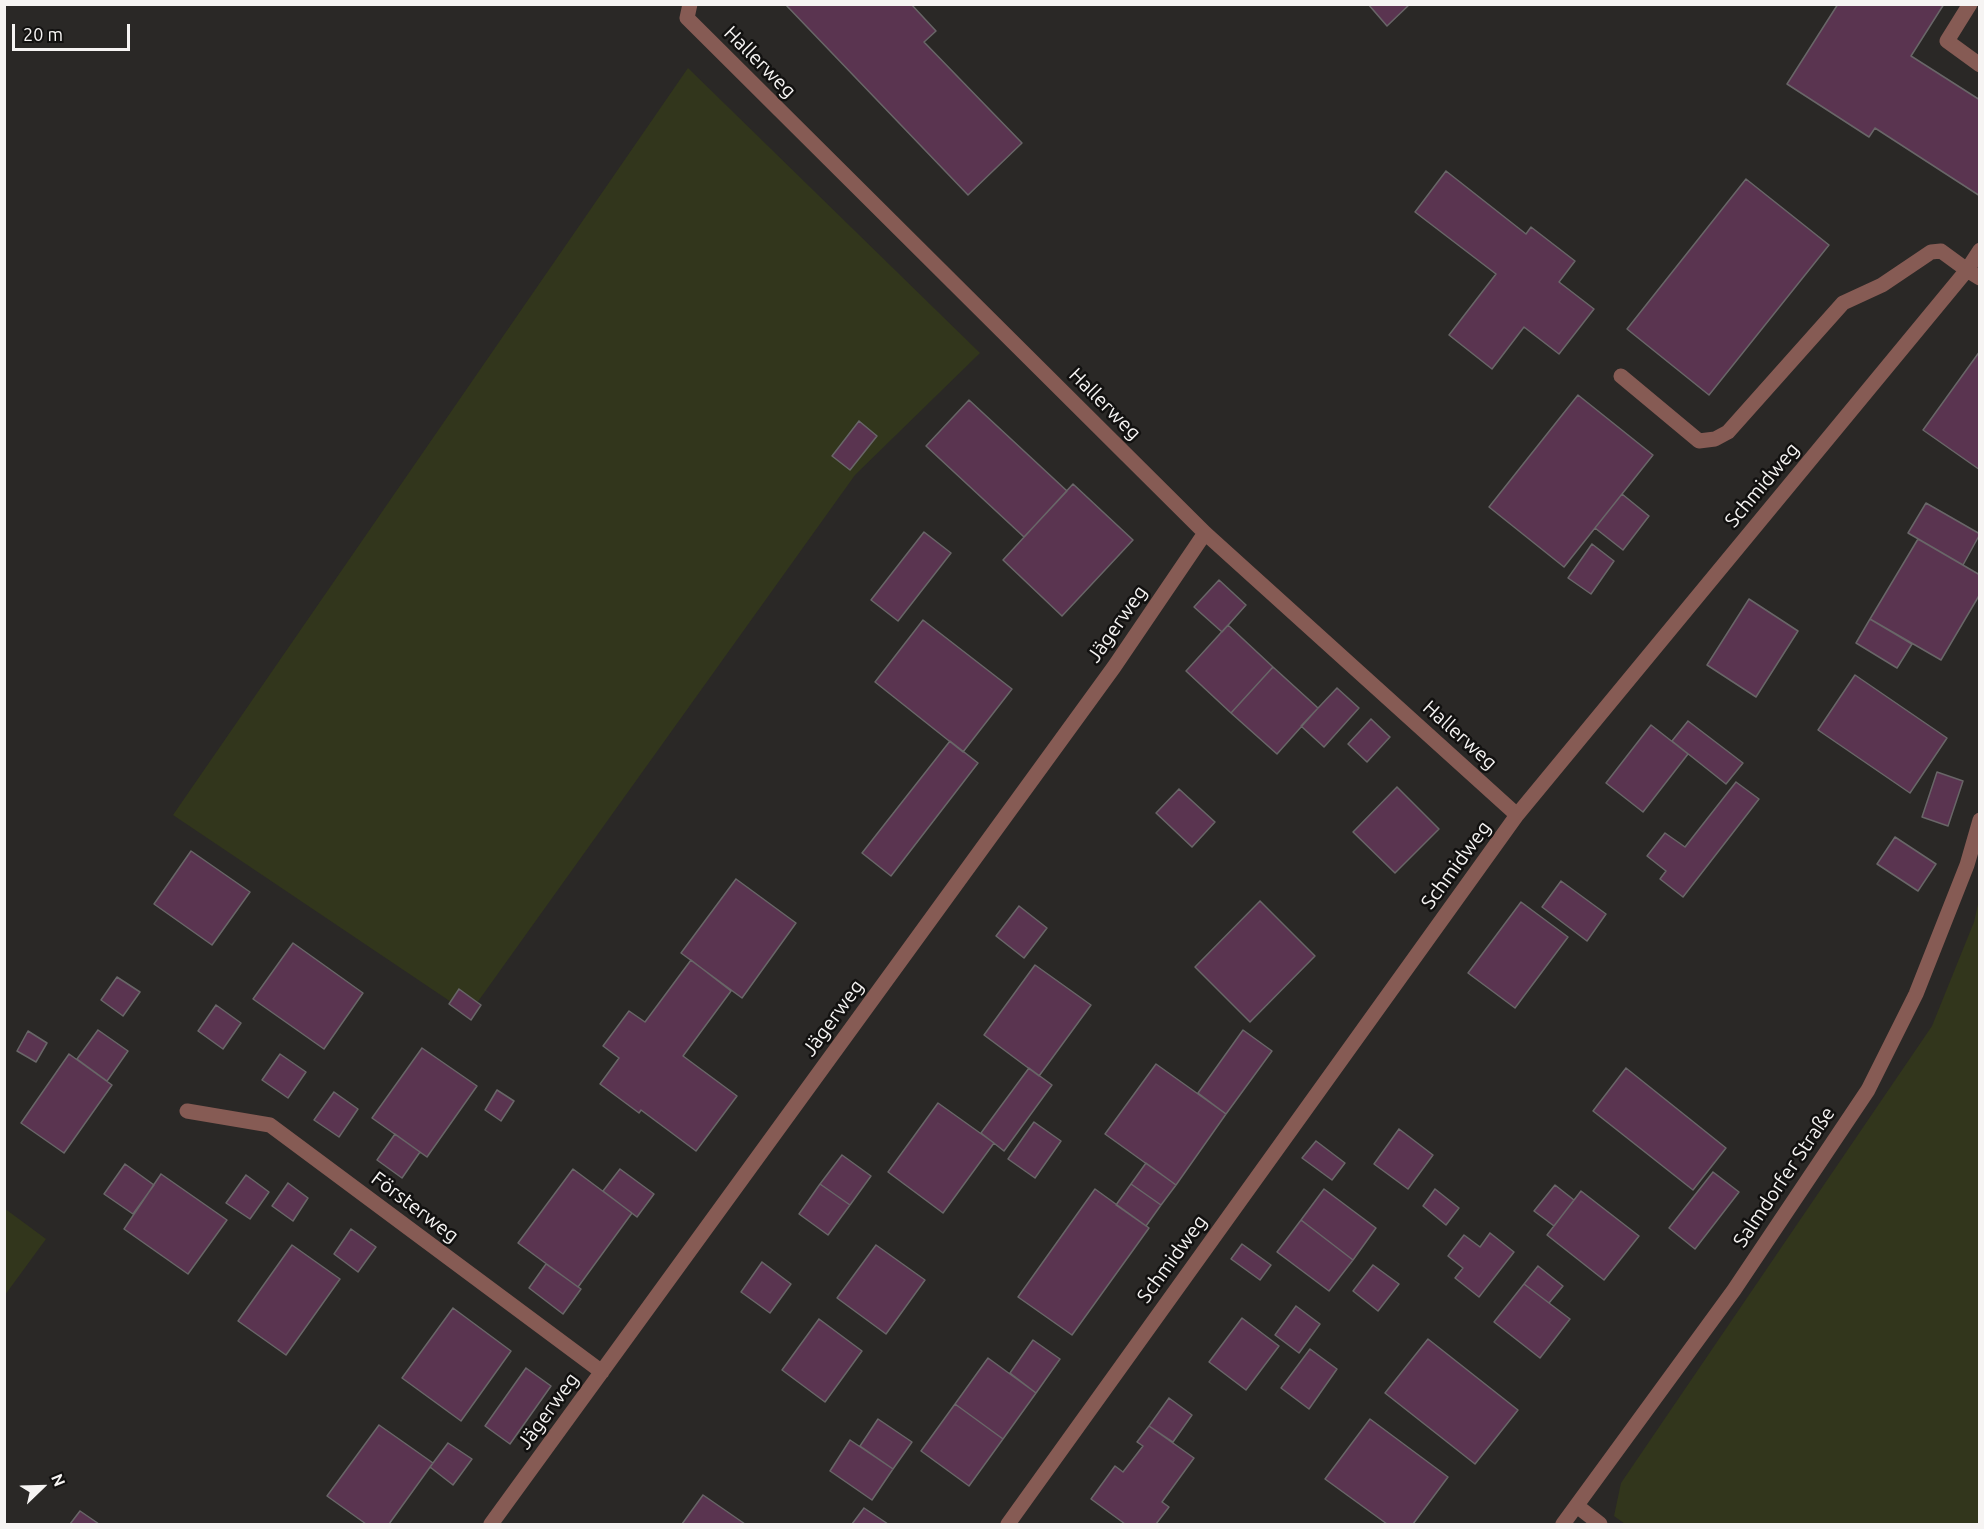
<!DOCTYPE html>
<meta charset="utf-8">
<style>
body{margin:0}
#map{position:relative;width:1984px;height:1529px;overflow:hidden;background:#2a2826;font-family:Ubuntu,sans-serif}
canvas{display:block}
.frame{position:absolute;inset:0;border:6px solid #f6f4f3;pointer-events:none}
.north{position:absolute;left:12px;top:1457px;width:60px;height:60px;-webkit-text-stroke:4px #121110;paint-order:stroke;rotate:67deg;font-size:16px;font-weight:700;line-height:24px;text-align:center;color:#f6f4f3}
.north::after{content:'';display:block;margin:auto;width:21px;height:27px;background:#f6f4f3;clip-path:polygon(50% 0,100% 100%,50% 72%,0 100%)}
.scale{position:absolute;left:12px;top:24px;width:118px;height:27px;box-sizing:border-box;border:3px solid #f6f4f3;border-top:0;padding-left:8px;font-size:18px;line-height:21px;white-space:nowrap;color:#f6f4f3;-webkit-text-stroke:4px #121110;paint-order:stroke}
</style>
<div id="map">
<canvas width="1984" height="1529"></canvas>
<div class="frame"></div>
<div class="north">N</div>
<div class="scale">20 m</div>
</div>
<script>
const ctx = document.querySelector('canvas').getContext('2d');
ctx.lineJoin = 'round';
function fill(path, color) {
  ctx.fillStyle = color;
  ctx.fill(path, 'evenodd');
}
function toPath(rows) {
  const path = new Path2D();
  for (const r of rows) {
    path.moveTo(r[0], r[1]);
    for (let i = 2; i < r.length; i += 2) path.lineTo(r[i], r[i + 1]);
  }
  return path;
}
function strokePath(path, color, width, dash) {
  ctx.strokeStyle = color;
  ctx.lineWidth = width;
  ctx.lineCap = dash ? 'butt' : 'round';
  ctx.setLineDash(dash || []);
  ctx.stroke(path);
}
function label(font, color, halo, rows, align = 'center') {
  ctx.font = font + ' Ubuntu,sans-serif';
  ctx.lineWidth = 5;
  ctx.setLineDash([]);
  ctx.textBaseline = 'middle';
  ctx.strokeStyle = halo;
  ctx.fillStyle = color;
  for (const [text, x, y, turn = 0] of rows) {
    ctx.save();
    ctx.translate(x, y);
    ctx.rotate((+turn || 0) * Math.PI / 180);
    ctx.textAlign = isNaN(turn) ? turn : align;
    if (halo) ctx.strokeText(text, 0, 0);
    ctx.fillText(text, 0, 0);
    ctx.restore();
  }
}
fill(toPath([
 [688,68,980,353,855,475,469,1014,173,815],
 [1979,900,1979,1524,1625,1524,1614,1516,1621,1483,1932,1026,1974,922],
 [4,1208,46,1239,5,1295,4,1295]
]), '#32361c');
const building = toPath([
 [785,4,911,4,936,31,924,42,1022,143,968,195,785,4],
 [1368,4,1410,4,1387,26,1368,4],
 [1838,4,1944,4,1911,56,1980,100,1980,196,1875,128,1869,137,1787,84,1838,4],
 [1446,171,1526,234,1531,227,1575,261,1559,282,1594,309,1559,354,1524,327,1492,369,1449,335,1496,274,1415,212,1446,171],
 [1746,179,1829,245,1709,395,1627,329,1746,179],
 [1980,351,1980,470,1923,430,1980,351],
 [1578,395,1653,455,1564,567,1489,507,1578,395],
 [969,400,1067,491,1024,537,926,446,969,400],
 [859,421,877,436,850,470,832,456,859,421],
 [1073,484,1133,540,1062,616,1003,560,1073,484],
 [1622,494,1649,516,1623,550,1595,528,1622,494],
 [1926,503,1980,534,1963,565,1908,533,1926,503],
 [924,532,951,553,898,621,871,600,924,532],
 [1918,539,1980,575,1980,594,1941,660,1870,619,1918,539],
 [1592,544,1614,561,1591,594,1568,578,1592,544],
 [1219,580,1246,605,1222,632,1194,607,1219,580],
 [1749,599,1798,631,1756,697,1707,665,1749,599],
 [1870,619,1912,644,1897,668,1856,643,1870,619],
 [923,620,1012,689,963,752,875,682,923,620],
 [1228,625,1273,667,1231,713,1186,671,1228,625],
 [1273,667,1318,708,1277,754,1231,713,1273,667],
 [1855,675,1947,738,1910,793,1818,730,1855,675],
 [1337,688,1359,708,1324,747,1301,726,1337,688],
 [1371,719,1390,737,1367,762,1348,744,1371,719],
 [1688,721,1743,763,1726,784,1672,741,1688,721],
 [1651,725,1688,754,1643,812,1606,783,1651,725],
 [950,741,978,763,891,876,862,853,950,741],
 [1937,772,1963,781,1948,826,1922,817,1937,772],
 [1736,782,1759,799,1683,897,1660,879,1666,871,1647,856,1665,833,1685,847,1736,782],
 [1397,787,1439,829,1395,873,1353,832,1397,787],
 [1179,789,1215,822,1192,847,1156,813,1179,789],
 [1895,837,1936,864,1918,891,1877,864,1895,837],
 [191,851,250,892,212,945,154,904,191,851],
 [736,879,796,923,742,998,681,953,736,879],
 [1561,881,1606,914,1587,941,1542,907,1561,881],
 [1260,901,1315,956,1250,1022,1195,967,1260,901],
 [1521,902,1568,937,1515,1008,1468,973,1521,902],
 [1019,906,1047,928,1024,958,996,936,1019,906],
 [293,943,363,993,324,1049,253,999,293,943],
 [691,960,731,991,683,1056,737,1096,696,1151,641,1110,639,1113,600,1084,619,1058,603,1046,629,1011,645,1022,691,960],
 [1035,965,1091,1005,1039,1076,984,1035,1035,965],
 [117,977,140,992,123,1016,101,1000,117,977],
 [459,989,481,1005,471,1020,449,1004,459,989],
 [216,1005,241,1023,223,1049,198,1031,216,1005],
 [98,1030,128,1051,107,1081,77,1059,98,1030],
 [1243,1030,1272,1051,1226,1114,1198,1093,1243,1030],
 [28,1031,47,1043,36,1062,17,1051,28,1031],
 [422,1048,477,1086,427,1157,372,1118,422,1048],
 [69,1054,112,1085,64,1153,21,1123,69,1054],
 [280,1054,306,1072,288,1098,262,1080,280,1054],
 [1156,1064,1226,1114,1176,1185,1105,1134,1156,1064],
 [1029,1068,1052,1085,1004,1151,981,1133,1029,1068],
 [1626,1068,1726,1148,1693,1190,1593,1111,1626,1068],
 [497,1090,514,1101,501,1121,485,1110,497,1090],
 [334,1092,358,1109,339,1137,314,1120,334,1092],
 [938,1103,994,1143,943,1213,888,1172,938,1103],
 [1034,1122,1061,1141,1035,1178,1008,1159,1034,1122],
 [1399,1129,1433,1155,1408,1189,1374,1164,1399,1129],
 [395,1134,420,1152,402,1178,377,1160,395,1134],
 [1316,1141,1345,1163,1332,1180,1302,1158,1316,1141],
 [842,1155,871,1176,850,1205,820,1184,842,1155],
 [1146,1163,1176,1185,1161,1205,1131,1184,1146,1163],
 [125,1164,154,1185,133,1214,104,1194,125,1164],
 [573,1169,632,1213,578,1287,518,1243,573,1169],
 [620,1169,654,1194,637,1217,603,1191,620,1169],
 [1713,1172,1739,1192,1695,1249,1669,1228,1713,1172],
 [161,1174,227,1220,188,1274,124,1229,161,1174],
 [246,1175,269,1192,250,1219,226,1203,246,1175],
 [288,1183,308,1198,293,1221,272,1206,288,1183],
 [820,1184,850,1205,828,1235,799,1214,820,1184],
 [1131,1184,1161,1205,1146,1226,1116,1205,1131,1184],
 [1555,1185,1574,1200,1554,1226,1534,1211,1555,1185],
 [1095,1189,1149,1228,1072,1335,1018,1297,1095,1189],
 [1324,1189,1376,1228,1353,1260,1301,1220,1324,1189],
 [1435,1189,1459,1208,1446,1225,1423,1206,1435,1189],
 [1581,1191,1639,1236,1604,1280,1547,1235,1581,1191],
 [1301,1220,1353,1260,1329,1291,1277,1252,1301,1220],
 [351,1229,376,1247,358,1272,334,1254,351,1229],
 [1490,1233,1514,1252,1479,1297,1455,1278,1463,1268,1448,1256,1464,1235,1480,1247,1490,1233],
 [1242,1244,1271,1265,1260,1280,1231,1259,1242,1244],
 [292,1245,340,1279,286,1355,238,1321,292,1245],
 [876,1245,925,1280,886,1334,837,1298,876,1245],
 [762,1262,791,1284,770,1313,741,1292,762,1262],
 [546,1264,581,1289,563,1314,529,1288,546,1264],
 [1373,1265,1399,1284,1378,1311,1353,1291,1373,1265],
 [1538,1266,1563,1286,1549,1303,1524,1284,1538,1266],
 [1524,1284,1570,1319,1540,1358,1494,1322,1524,1284],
 [1296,1306,1320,1324,1299,1353,1275,1335,1296,1306],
 [453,1308,511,1351,461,1421,402,1378,453,1308],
 [1242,1318,1279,1346,1246,1390,1209,1362,1242,1318],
 [819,1319,862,1351,825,1402,782,1370,819,1319],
 [1428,1339,1518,1410,1475,1464,1385,1393,1428,1339],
 [1033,1340,1060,1359,1036,1393,1010,1373,1033,1340],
 [1310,1349,1337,1369,1309,1409,1281,1388,1310,1349],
 [988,1358,1036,1393,1003,1439,955,1404,988,1358],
 [526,1368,551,1386,510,1444,485,1426,526,1368],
 [1169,1398,1192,1415,1173,1442,1149,1426,1169,1398],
 [955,1404,1003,1439,969,1486,921,1451,955,1404],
 [878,1419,912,1442,893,1469,860,1446,878,1419],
 [1370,1419,1448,1477,1413,1524,1387,1524,1325,1479,1370,1419],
 [379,1425,433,1463,389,1524,366,1524,327,1496,379,1425],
 [1149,1426,1194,1458,1162,1502,1169,1507,1156,1524,1125,1524,1091,1499,1115,1466,1123,1472,1143,1446,1137,1442,1149,1426],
 [850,1440,893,1469,872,1500,830,1471,850,1440],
 [448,1443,472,1459,453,1485,430,1467,448,1443],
 [703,1495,745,1524,682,1524,703,1495],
 [864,1508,888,1524,852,1524,864,1508],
 [80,1511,99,1524,70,1524,80,1511]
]);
fill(building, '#5a3450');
strokePath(building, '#696668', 1.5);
strokePath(toPath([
 [690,4,687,18,1205,533,1517,815],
 [1970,4,1947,41,1980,65],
 [1621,376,1699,441,1715,439,1728,432,1843,303,1882,285,1931,252,1941,251,1967,270,1980,250],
 [187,1111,270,1125,602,1372],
 [1577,1506,1600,1524],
 [491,1524,1114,667,1205,533],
 [1008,1524,1517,815,1967,270,1980,278],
 [1563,1524,1734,1290,1868,1090,1916,994,1967,865,1980,820]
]), '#865b54', 15);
label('20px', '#f6f4f3', '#121110', [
 ["Hallerweg",760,62,45],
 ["Hallerweg",1105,404,45],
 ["Schmidweg",1762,485,-50],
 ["Jägerweg",1117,624,-55],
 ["Hallerweg",1460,735,42],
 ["Schmidweg",1456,865,-54],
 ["Jägerweg",833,1018,-54],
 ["Salmdorfer Straße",1784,1177,-56],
 ["Försterweg",415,1207,37],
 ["Schmidweg",1172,1259,-54],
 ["Jägerweg",548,1411,-54]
]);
</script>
